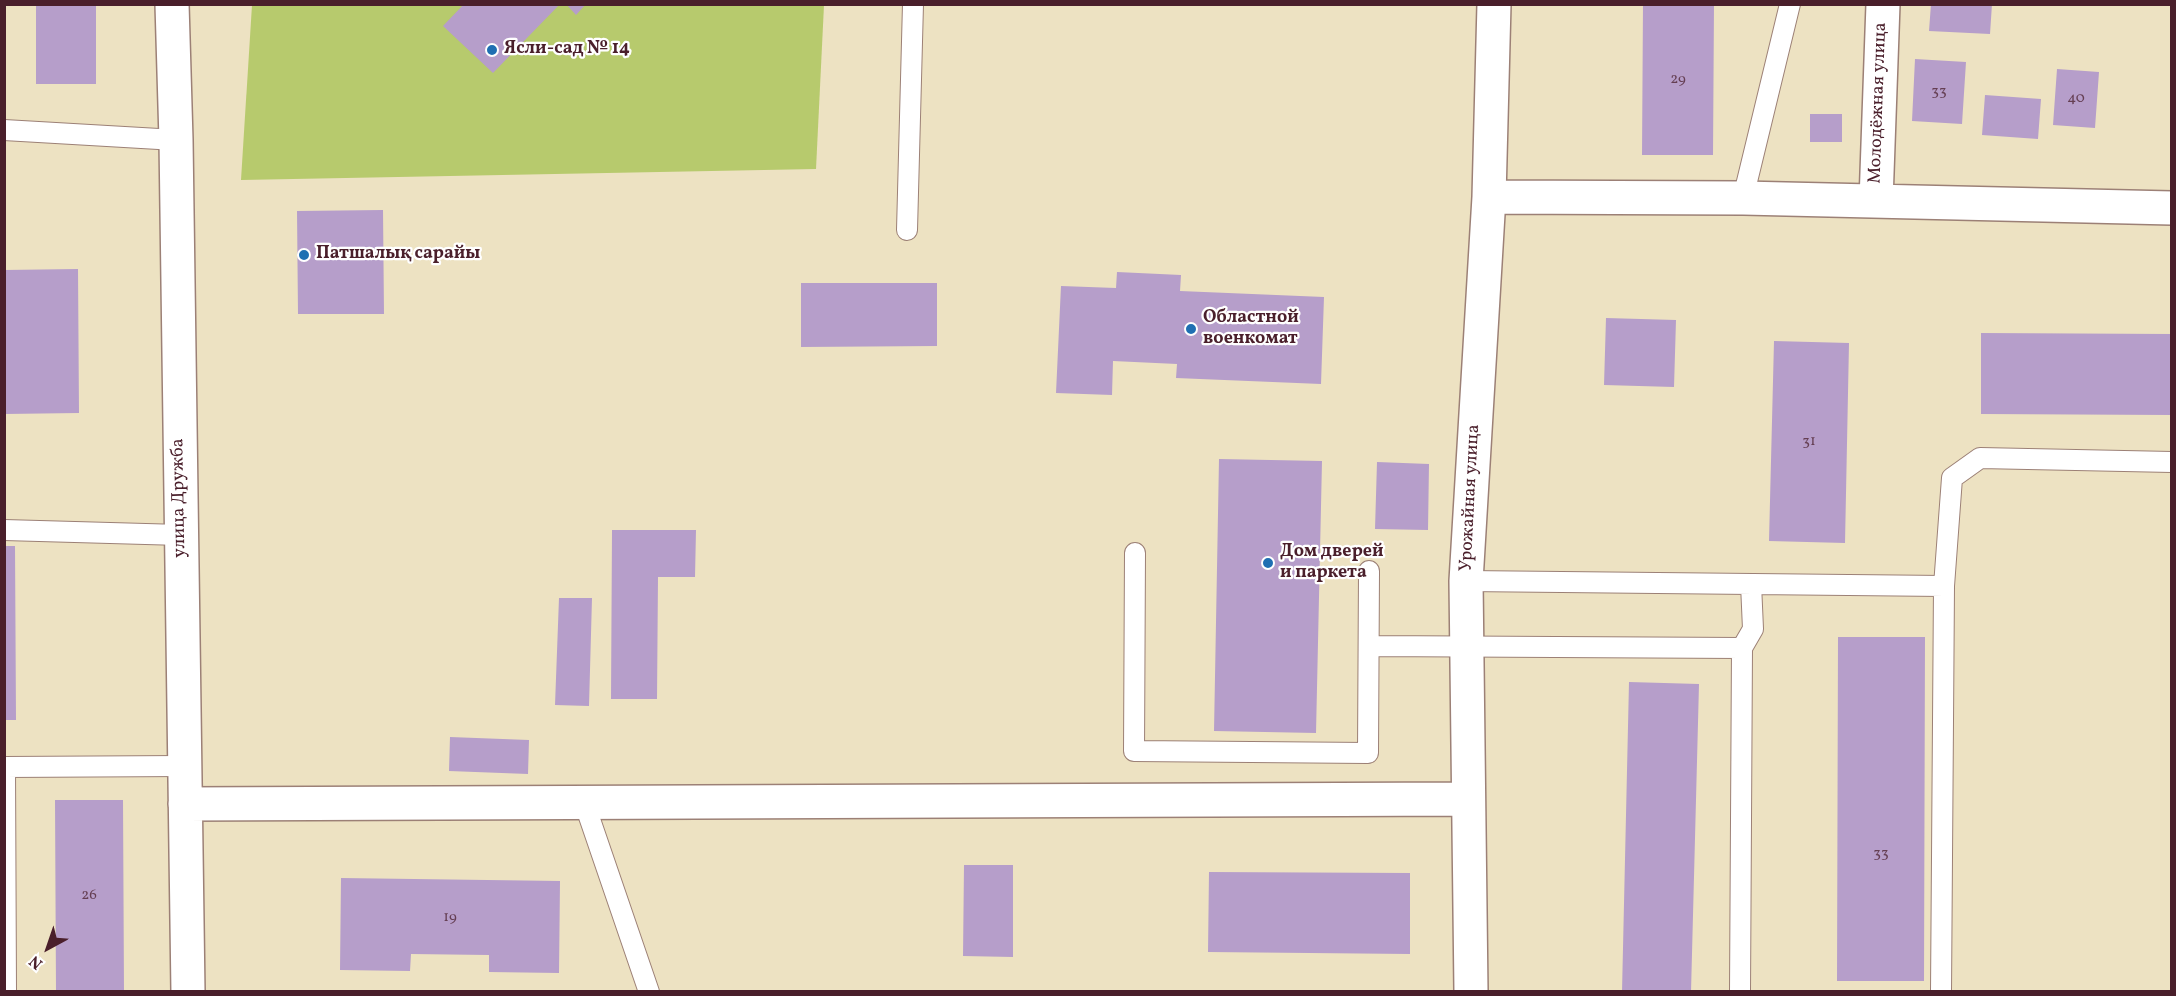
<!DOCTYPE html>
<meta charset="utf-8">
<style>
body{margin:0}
#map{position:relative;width:2176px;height:996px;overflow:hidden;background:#ede2c2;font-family:Vollkorn,serif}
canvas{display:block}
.frame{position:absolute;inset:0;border:6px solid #4a1f2b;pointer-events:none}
.north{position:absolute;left:18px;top:918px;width:60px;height:60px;-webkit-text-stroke:4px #fff;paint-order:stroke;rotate:220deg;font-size:16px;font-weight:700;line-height:24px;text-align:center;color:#4a1f2b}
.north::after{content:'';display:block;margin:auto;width:21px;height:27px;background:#4a1f2b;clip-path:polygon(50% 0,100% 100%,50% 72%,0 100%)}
</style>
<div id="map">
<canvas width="2176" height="996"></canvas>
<div class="frame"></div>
<div class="north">N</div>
</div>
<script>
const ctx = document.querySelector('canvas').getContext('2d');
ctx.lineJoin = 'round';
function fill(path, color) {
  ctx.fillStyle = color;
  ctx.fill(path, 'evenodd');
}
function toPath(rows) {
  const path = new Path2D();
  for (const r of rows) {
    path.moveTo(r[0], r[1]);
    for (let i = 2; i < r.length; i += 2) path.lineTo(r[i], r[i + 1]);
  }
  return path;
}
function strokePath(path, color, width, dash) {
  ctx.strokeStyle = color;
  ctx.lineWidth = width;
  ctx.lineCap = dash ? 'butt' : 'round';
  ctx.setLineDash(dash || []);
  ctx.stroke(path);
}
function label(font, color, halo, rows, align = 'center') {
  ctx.font = font + ' Vollkorn,serif';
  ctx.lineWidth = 4.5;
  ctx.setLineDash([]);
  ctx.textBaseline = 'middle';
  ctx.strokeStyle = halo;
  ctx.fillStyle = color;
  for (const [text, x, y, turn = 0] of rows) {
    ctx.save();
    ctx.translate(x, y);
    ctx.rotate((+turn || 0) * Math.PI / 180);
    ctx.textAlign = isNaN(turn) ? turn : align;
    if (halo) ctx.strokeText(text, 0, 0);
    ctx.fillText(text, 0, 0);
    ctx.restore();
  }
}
fill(toPath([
 [252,5,824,5,816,169,241,180]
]), '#b7ca6d');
fill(toPath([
 [36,4,96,4,96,84,36,84],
 [464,4,560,4,493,73,443,26],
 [566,4,586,4,576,15],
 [1643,4,1714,4,1713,155,1642,155],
 [1931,4,1992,4,1990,34,1929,31],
 [1915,59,1966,62,1962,124,1912,121],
 [2057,69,2099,72,2095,128,2053,125],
 [1985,95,2041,99,2038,139,1982,135],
 [1810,114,1842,114,1842,142,1810,142],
 [383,210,384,314,298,314,297,211],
 [78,269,79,413,5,414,4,270],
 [1117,272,1181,275,1180,291,1324,297,1321,384,1176,378,1177,364,1113,361,1112,395,1056,393,1061,286,1116,288],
 [801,283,937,283,937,346,801,347],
 [1606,318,1676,320,1674,387,1604,385],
 [1981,333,2172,334,2172,415,1981,414],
 [1774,341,1849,343,1845,543,1769,541],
 [1219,459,1322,461,1316,733,1214,731],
 [1377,462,1429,464,1428,530,1375,529],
 [612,530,696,530,695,577,658,577,657,699,611,699],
 [4,546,15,546,16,720,4,720],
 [559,598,592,598,589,706,555,705],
 [1838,637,1925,637,1924,981,1837,981],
 [1629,682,1699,684,1691,992,1622,992],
 [450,737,529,740,528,774,449,771],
 [55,800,123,800,124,992,56,992],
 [964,865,1013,865,1013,957,963,956],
 [1209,872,1410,873,1410,954,1208,952],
 [341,878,560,881,559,973,489,972,489,955,411,954,410,971,340,970]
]), '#b69eca');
const lane = toPath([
 [4,130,176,140],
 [1743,198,1790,4],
 [907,230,913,4],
 [4,530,181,535],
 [1135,553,1134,751,1368,753,1369,571],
 [1466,581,1944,586,1941,992],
 [1944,586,1952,478,1980,458,2172,462],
 [1369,646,1742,648,1740,992],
 [1742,648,1753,629,1751,584],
 [4,767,184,766],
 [5,767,6,992],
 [584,802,649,992]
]);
const street = toPath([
 [172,4,176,140,188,992],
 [1489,197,1743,198,2172,208],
 [1876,201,1883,4],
 [185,804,1468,799],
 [1471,992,1466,581,1489,197,1494,4]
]);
strokePath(lane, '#9c8076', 22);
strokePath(street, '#9c8076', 36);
strokePath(lane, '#fff', 20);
strokePath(street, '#fff', 33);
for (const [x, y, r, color] of [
 [492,50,6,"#1f6fb2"],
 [304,255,6,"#1f6fb2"],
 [1191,329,6,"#1f6fb2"],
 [1268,563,6,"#1f6fb2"]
]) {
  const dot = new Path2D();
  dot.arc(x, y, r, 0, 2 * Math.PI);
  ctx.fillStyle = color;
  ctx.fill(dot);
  strokePath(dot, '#fff', 2);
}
label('15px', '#653f53', null, [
 ["29",1678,80],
 ["33",1939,92],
 ["40",2076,99],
 ["31",1809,442],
 ["33",1881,854],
 ["26",89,896],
 ["19",450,918]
]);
label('bold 18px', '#4a1f2b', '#fff', [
 ["Ясли-сад № 14",504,50],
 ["Патшалық сарайы",316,255],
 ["Областной",1203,319],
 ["военкомат",1203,340],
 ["Дом дверей",1280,553],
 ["и паркета",1280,574]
], 'left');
label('18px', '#4a1f2b', '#fff', [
 ["Молодёжная улица",1879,103,-88],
 ["улица Дружба",180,498,-91],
 ["Урожайная улица",1471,498,-87]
]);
</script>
